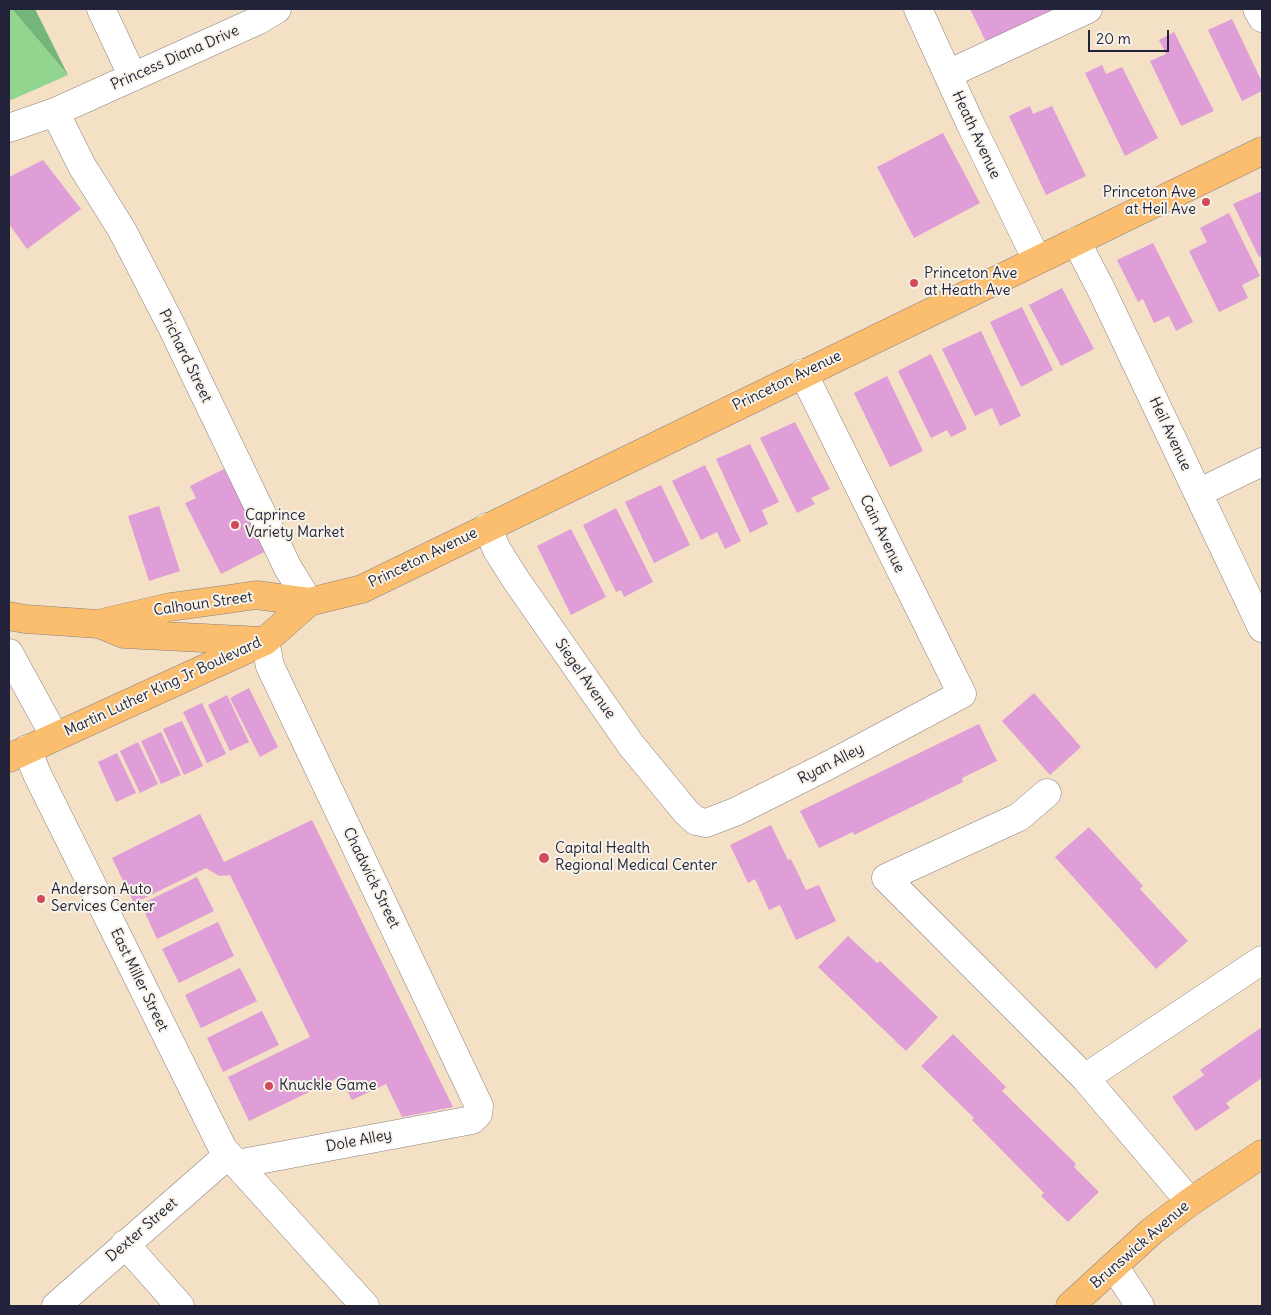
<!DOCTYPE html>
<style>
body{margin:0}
#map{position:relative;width:1271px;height:1315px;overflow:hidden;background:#f4e0c4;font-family:Delius,sans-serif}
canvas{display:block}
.frame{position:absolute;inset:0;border:10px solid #22223b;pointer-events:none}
.scale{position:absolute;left:1088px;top:30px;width:81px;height:22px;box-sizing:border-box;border:2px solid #22223b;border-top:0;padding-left:6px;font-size:15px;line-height:18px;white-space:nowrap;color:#22223b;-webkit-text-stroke:4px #f7f3e8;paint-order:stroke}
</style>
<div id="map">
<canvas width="1271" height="1315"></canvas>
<div class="frame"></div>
<div class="scale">20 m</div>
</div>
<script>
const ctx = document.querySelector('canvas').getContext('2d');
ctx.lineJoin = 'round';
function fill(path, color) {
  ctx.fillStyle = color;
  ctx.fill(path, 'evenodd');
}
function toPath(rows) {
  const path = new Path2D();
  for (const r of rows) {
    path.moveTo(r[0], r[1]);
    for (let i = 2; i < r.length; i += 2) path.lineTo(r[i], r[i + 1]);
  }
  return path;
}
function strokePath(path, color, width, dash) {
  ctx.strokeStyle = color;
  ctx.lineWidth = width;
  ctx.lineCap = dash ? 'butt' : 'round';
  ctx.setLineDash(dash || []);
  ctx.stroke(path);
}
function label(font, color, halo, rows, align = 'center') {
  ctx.font = font + ' Delius,sans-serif';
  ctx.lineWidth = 4;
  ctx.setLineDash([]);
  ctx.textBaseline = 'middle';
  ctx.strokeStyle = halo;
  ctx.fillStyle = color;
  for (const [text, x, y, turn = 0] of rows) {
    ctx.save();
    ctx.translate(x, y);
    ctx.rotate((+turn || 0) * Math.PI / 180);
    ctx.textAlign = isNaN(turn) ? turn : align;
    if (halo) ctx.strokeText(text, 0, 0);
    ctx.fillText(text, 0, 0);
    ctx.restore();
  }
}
fill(toPath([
 [9,9,12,9,68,75,9,101]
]), '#91d58e');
fill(toPath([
 [12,9,35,9,68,75]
]), '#74b679');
fill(toPath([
 [970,9,1076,9,990,50],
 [1232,19,1262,82,1262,91,1242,101,1208,30],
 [1174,32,1214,111,1181,126,1150,61,1166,54,1159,40],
 [1102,65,1106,74,1122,67,1158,138,1125,156,1085,73],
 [1030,106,1033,114,1052,106,1086,176,1046,195,1009,116],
 [943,133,980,203,914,238,877,167],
 [43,160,81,209,27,249,9,224,9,177],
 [1262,191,1262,256,1259,257,1233,204],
 [1229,213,1260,276,1242,285,1248,298,1219,312,1189,251,1207,242,1200,228],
 [1153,243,1193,322,1176,331,1169,316,1154,323,1143,299,1138,302,1117,260],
 [1062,288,1094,349,1061,366,1029,305],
 [1022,307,1053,370,1021,387,990,322],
 [981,331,1021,416,1000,426,992,408,975,416,942,349],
 [931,354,967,429,951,437,947,430,931,438,898,371],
 [887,376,923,451,890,467,854,393],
 [795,422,830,489,811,498,815,504,797,513,760,438],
 [750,444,779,502,762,510,768,524,750,533,716,459],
 [705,465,741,541,725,549,717,532,701,540,672,481],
 [224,469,266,551,221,574,185,503,196,498,190,486],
 [661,485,690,545,654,563,625,502],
 [159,506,180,571,149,581,128,516],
 [616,508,653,582,624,597,621,590,616,592,583,525],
 [571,529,606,597,571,615,537,546],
 [249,688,278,747,260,757,230,698],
 [1034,693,1081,747,1050,775,1002,721],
 [227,695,249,742,230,751,208,705],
 [202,703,226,754,207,763,183,712],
 [182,721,203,766,184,775,163,729],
 [979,724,997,761,962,778,963,782,854,835,853,832,819,848,800,811],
 [161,732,181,775,161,784,141,741],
 [138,742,158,784,140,793,120,751],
 [117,753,136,793,116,802,98,762],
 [200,814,224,862,312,820,453,1107,402,1117,386,1084,352,1100,340,1077,249,1121,228,1077,310,1037,230,875,219,876,206,868,134,903,112,858],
 [771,825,788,860,791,859,806,890,819,885,836,921,796,940,780,905,769,910,755,879,748,883,730,845],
 [1089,827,1143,886,1140,889,1188,941,1156,969,1055,857],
 [197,877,214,911,157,939,141,904],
 [218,922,234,956,179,983,162,949],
 [848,936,877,963,880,961,938,1017,906,1051,818,967],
 [240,968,257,1001,201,1028,185,995],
 [262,1011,279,1045,223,1072,207,1038],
 [1262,1027,1262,1078,1226,1103,1230,1108,1196,1131,1172,1097,1204,1075,1200,1070],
 [953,1034,1006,1087,1002,1091,1076,1164,1074,1167,1099,1192,1068,1222,1041,1196,1044,1193,972,1120,974,1118,921,1066]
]), '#df9ed7');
const minor = toPath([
 [101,9,133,77],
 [918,9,970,123,1037,260],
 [1257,9,1262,18],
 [948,74,1088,9],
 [55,112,82,166,122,230,171,325,288,568,309,602],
 [9,128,55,112,259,20,277,9],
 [1076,241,1101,289,1262,628],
 [1198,493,1262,462],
 [487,527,497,550,516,580,631,745,687,813,696,821,706,823,735,812,831,764,962,694,803,373],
 [9,653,55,737],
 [27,749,37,774,223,1149,365,1306],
 [1047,793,1019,817,886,878,1085,1078,1190,1202],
 [1085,1078,1262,960],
 [237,1164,472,1120,478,1114,479,1106,270,666,265,641],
 [125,1244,180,1306],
 [1114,1266,1140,1306],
 [56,1306,228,1155]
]);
const major = toPath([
 [9,616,25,619,98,624,170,607,229,599,256,595,309,602,362,589,1262,151],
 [102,625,124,634,262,641],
 [9,758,265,641,309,602],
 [1070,1306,1152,1231,1190,1202,1262,1154]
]);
strokePath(minor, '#8b8180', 29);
strokePath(major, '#8b8180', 29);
strokePath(minor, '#fff', 28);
strokePath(major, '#fbbd6e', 28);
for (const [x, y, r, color] of [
 [1206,202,5,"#d1495b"],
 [914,283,5,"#d1495b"],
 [235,525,5,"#d1495b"],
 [544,858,6,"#d1495b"],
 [41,899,5,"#d1495b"],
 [269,1086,5,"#d1495b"]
]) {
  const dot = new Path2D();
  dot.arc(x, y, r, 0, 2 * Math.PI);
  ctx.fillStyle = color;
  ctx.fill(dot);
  strokePath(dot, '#f7f3e8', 2);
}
label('15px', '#22223b', '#f7f3e8', [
 ["Princess Diana Drive",175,58,-24],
 ["Heath Avenue",976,135,65],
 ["Prichard Street",185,356,64],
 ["Princeton Avenue",787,381,-26],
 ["Heil Avenue",1170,434,65],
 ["Cain Avenue",882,534,64],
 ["Princeton Avenue",423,558,-26],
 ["Calhoun Street",203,604,-8],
 ["Siegel Avenue",585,679,55],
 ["Martin Luther King Jr Boulevard",163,687,-25],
 ["Ryan Alley",831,764,-27],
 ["Chadwick Street",371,878,64],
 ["East Miller Street",139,980,64],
 ["Dole Alley",359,1141,-11],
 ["Dexter Street",142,1230,-41],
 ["Brunswick Avenue",1140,1245,-41]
]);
label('15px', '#22223b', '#f7f3e8', [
 ["Princeton Ave",1196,193,"right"],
 ["at Heil Ave",1196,210,"right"],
 ["Princeton Ave",924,274],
 ["at Heath Ave",924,291],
 ["Caprince",245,516],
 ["Variety Market",245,533],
 ["Capital Health",555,849],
 ["Regional Medical Center",555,866],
 ["Anderson Auto",51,890],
 ["Services Center",51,907],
 ["Knuckle Game",279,1086]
], 'left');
</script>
